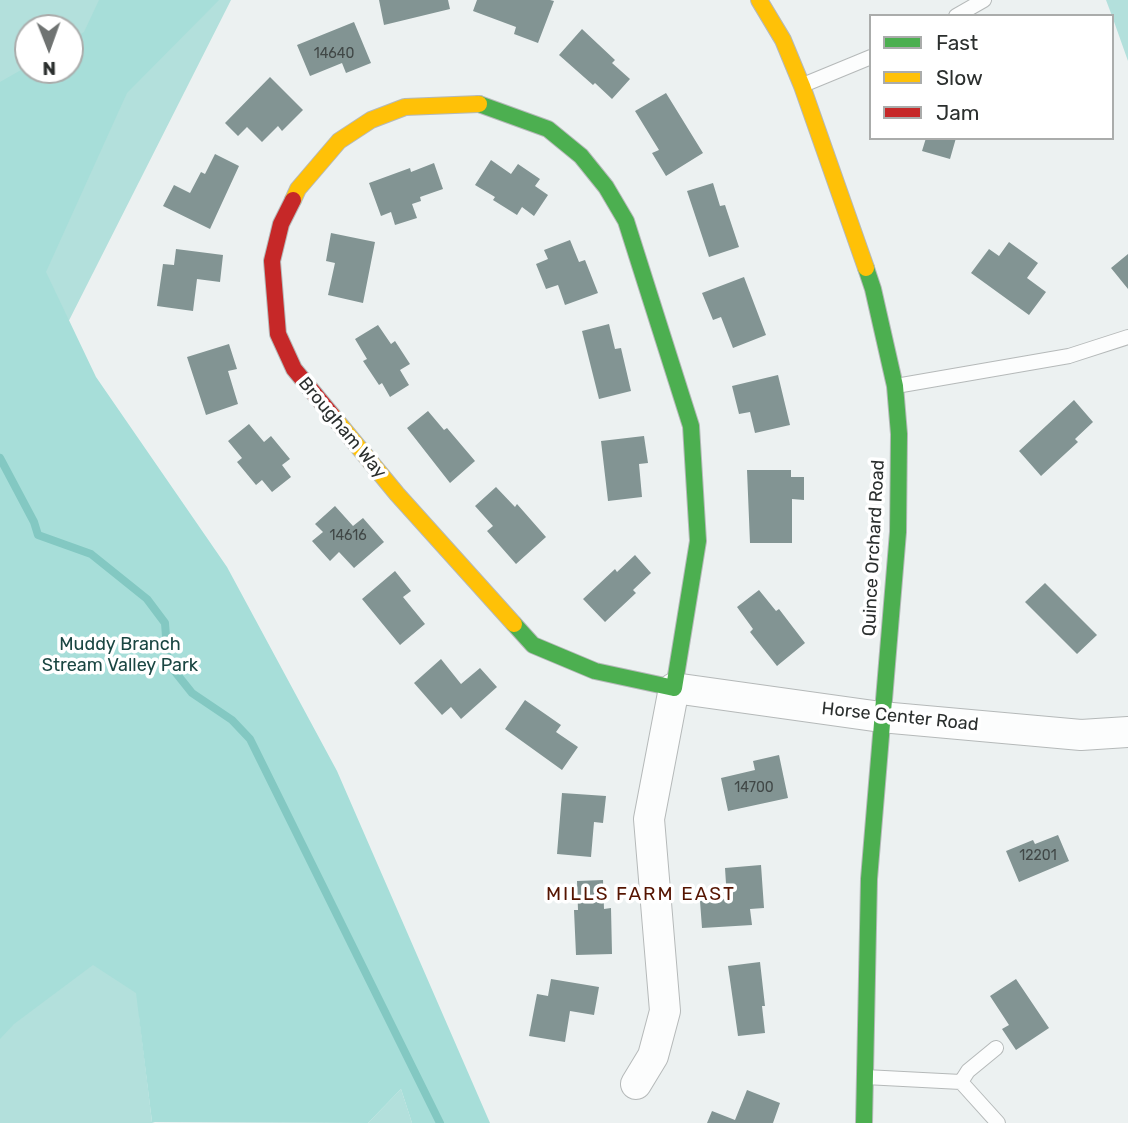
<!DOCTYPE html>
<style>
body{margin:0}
#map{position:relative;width:1128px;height:1123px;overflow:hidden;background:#ecf1f1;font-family:Rubik,sans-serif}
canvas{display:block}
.legend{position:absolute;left:869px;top:14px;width:245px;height:126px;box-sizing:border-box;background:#fff;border:2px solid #aaacab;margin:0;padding:9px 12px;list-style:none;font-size:21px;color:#2b2f2e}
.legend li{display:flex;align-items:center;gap:14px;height:35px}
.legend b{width:35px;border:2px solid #aaacab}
.north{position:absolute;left:14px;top:14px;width:70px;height:70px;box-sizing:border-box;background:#fff;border:2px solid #aaacab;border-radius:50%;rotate:179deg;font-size:19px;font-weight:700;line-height:28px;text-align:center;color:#2b2f2e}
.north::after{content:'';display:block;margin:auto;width:24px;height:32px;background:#6f7372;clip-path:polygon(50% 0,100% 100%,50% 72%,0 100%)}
</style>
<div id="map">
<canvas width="1128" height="1123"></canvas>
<ul class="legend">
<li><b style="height:9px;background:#4caf50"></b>Fast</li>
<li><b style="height:9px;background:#ffc107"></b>Slow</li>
<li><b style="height:9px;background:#c62828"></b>Jam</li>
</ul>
<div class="north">N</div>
</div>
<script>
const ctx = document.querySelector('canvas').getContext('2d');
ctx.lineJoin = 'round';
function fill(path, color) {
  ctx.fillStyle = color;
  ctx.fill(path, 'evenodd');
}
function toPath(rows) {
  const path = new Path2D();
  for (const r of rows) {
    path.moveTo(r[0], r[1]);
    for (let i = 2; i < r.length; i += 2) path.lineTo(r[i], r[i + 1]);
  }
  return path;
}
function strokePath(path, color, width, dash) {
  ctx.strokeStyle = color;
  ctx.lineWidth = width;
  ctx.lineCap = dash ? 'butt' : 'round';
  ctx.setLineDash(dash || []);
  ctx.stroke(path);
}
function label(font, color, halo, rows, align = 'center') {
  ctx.font = font + ' Rubik,sans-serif';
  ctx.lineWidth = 7;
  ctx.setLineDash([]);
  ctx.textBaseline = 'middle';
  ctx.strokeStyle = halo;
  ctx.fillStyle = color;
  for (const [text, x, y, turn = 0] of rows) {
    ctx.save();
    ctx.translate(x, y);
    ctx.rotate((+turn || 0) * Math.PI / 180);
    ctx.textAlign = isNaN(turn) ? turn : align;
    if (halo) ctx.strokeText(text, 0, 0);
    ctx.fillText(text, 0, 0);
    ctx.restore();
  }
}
fill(toPath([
 [0,0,231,0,47,364,254,631,139,1014,152,1122,155,1123,0,1123],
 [28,28,70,28,70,70,28,70],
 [1106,0,1128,0,1128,61,1112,16],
 [401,1089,412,1123,368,1123]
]), '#b3e0dc');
fill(toPath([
 [99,0,219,0,127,93,46,272,96,377,227,567,337,771,490,1123,412,1123,401,1089,368,1123,152,1122,136,993,93,965,14,1024,0,1039,0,82,28,66,28,70,70,70,70,40,84,32]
]), '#a7ded9');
strokePath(toPath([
 [0,458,34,522,38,535,91,554,147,599,165,623,168,663,192,693,232,720,250,739,440,1123]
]), '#83c8c2', 8);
fill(toPath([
 [379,0,448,0,450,9,384,25],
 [477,0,550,0,554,1,538,43,514,34,516,27,473,11],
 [354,22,371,63,346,73,342,63,310,76,297,45],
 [582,29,615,60,612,63,630,79,612,99,595,83,593,85,559,55],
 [270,77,303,110,282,131,278,126,262,142,247,127,238,136,225,123],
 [666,93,703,153,666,176,652,153,659,150,635,111],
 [926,138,956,138,950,159,922,151],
 [215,154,239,166,210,229,163,206,174,185,190,193,201,172,205,174],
 [491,160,511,174,518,164,540,179,535,186,548,195,534,216,522,207,517,215,493,200,495,197,475,185],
 [434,163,443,189,420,197,421,201,412,204,417,218,395,225,391,212,381,216,369,183,410,168,411,172],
 [713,183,720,206,725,205,739,247,709,257,687,191],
 [331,233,375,242,363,303,328,295,335,263,326,261],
 [570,240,579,262,585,260,598,293,565,305,558,285,546,289,536,264,548,259,544,250],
 [1009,242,1038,263,1027,278,1046,292,1029,315,971,273,989,249,999,256],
 [176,249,223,255,220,282,197,279,193,311,157,306,163,264,174,265],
 [1128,254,1128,289,1111,268],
 [744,277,766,335,733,348,721,317,713,320,702,293],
 [609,324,615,349,621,348,631,391,599,399,582,331],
 [378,325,391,344,395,341,410,364,400,370,409,385,390,397,382,383,379,385,363,361,367,359,355,339],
 [229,344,237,369,228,371,238,404,206,415,187,357],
 [778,375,790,425,755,433,750,412,739,414,732,386],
 [1074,400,1093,422,1075,439,1078,442,1041,476,1019,451],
 [428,411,444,430,447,428,475,461,450,483,407,428],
 [249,424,264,442,271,436,290,459,282,465,291,477,272,492,262,480,256,485,237,462,242,458,228,441],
 [644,436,648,463,639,464,642,497,608,501,601,441],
 [747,470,791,470,791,477,804,477,804,500,792,499,792,543,750,543],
 [496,487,515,507,517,504,546,537,516,564,487,531,493,526,475,506],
 [335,506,353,526,363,518,384,542,354,568,339,552,330,561,312,541,323,532,315,524],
 [635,555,651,573,633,590,636,593,605,622,583,599,615,569,617,572],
 [395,571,411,591,403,597,425,624,400,645,362,599],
 [1045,583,1097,635,1077,654,1025,602],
 [759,590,776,611,779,609,805,643,777,666,750,632,753,629,737,607],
 [441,659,461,684,480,668,497,687,461,719,451,707,442,715,414,683],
 [525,700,561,725,556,732,578,747,562,770,505,729],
 [779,755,788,798,728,811,721,778,755,770,753,761],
 [562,793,606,796,603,823,594,822,591,857,557,854],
 [1058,835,1069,861,1019,882,1006,851,1033,840,1035,844],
 [761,865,764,908,750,909,752,925,702,928,700,901,727,899,725,868],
 [603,880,604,909,611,908,612,954,576,955,574,910,578,910,577,881],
 [760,962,765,1006,762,1006,765,1033,738,1036,728,966],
 [551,979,599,987,594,1015,570,1011,565,1042,529,1036,537,994,548,996],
 [1016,979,1049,1028,1016,1050,1002,1029,1009,1025,990,996],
 [747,1090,780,1103,773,1123,707,1123,712,1111,735,1120]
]), '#829493');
const lane = toPath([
 [956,16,984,0],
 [803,85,871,57],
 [896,386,1069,356,1128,337],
 [865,1077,961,1082,968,1071,996,1048],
 [961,1082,998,1123]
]);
const street = toPath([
 [636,1084,653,1056,665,1011,649,819,674,688,881,717,1081,735,1128,732]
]);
const fast = toPath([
 [479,104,548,129,581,156,606,187,626,221,691,426,698,541,674,688,595,671,533,645,514,624],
 [864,1123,869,879,898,532,899,434,895,386,873,289,866,268]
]);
const slow = toPath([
 [759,0,783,40,802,86,866,268],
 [293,200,298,189,339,141,371,120,405,107,479,104],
 [332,415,397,494,514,624]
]);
const jam = toPath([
 [293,200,281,224,272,261,278,334,294,369,332,415]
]);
strokePath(lane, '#b5b9b9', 16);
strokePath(street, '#b5b9b9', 32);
strokePath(fast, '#b5b9b9', 18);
strokePath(slow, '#b5b9b9', 18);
strokePath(jam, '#b5b9b9', 18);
strokePath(lane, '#fcfdfd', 14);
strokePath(street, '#fcfdfd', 30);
strokePath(fast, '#4caf50', 16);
strokePath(slow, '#ffc107', 16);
strokePath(jam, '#c62828', 16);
label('14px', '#414847', null, [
 ["14640",334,54],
 ["14616",348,536],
 ["14700",754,788],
 ["12201",1038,856]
]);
label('18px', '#2b2f2e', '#fff', [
 ["Brougham Way",342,428,50],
 ["Quince Orchard Road",874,548,-87],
 ["Horse Center Road",900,717,6]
]);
label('18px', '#1a4642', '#fff', [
 ["Muddy Branch",120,645],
 ["Stream Valley Park",120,666]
]);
ctx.letterSpacing = '2px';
label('19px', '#551400', '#fff', [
 ["MILLS FARM EAST",641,895]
]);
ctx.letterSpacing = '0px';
</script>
